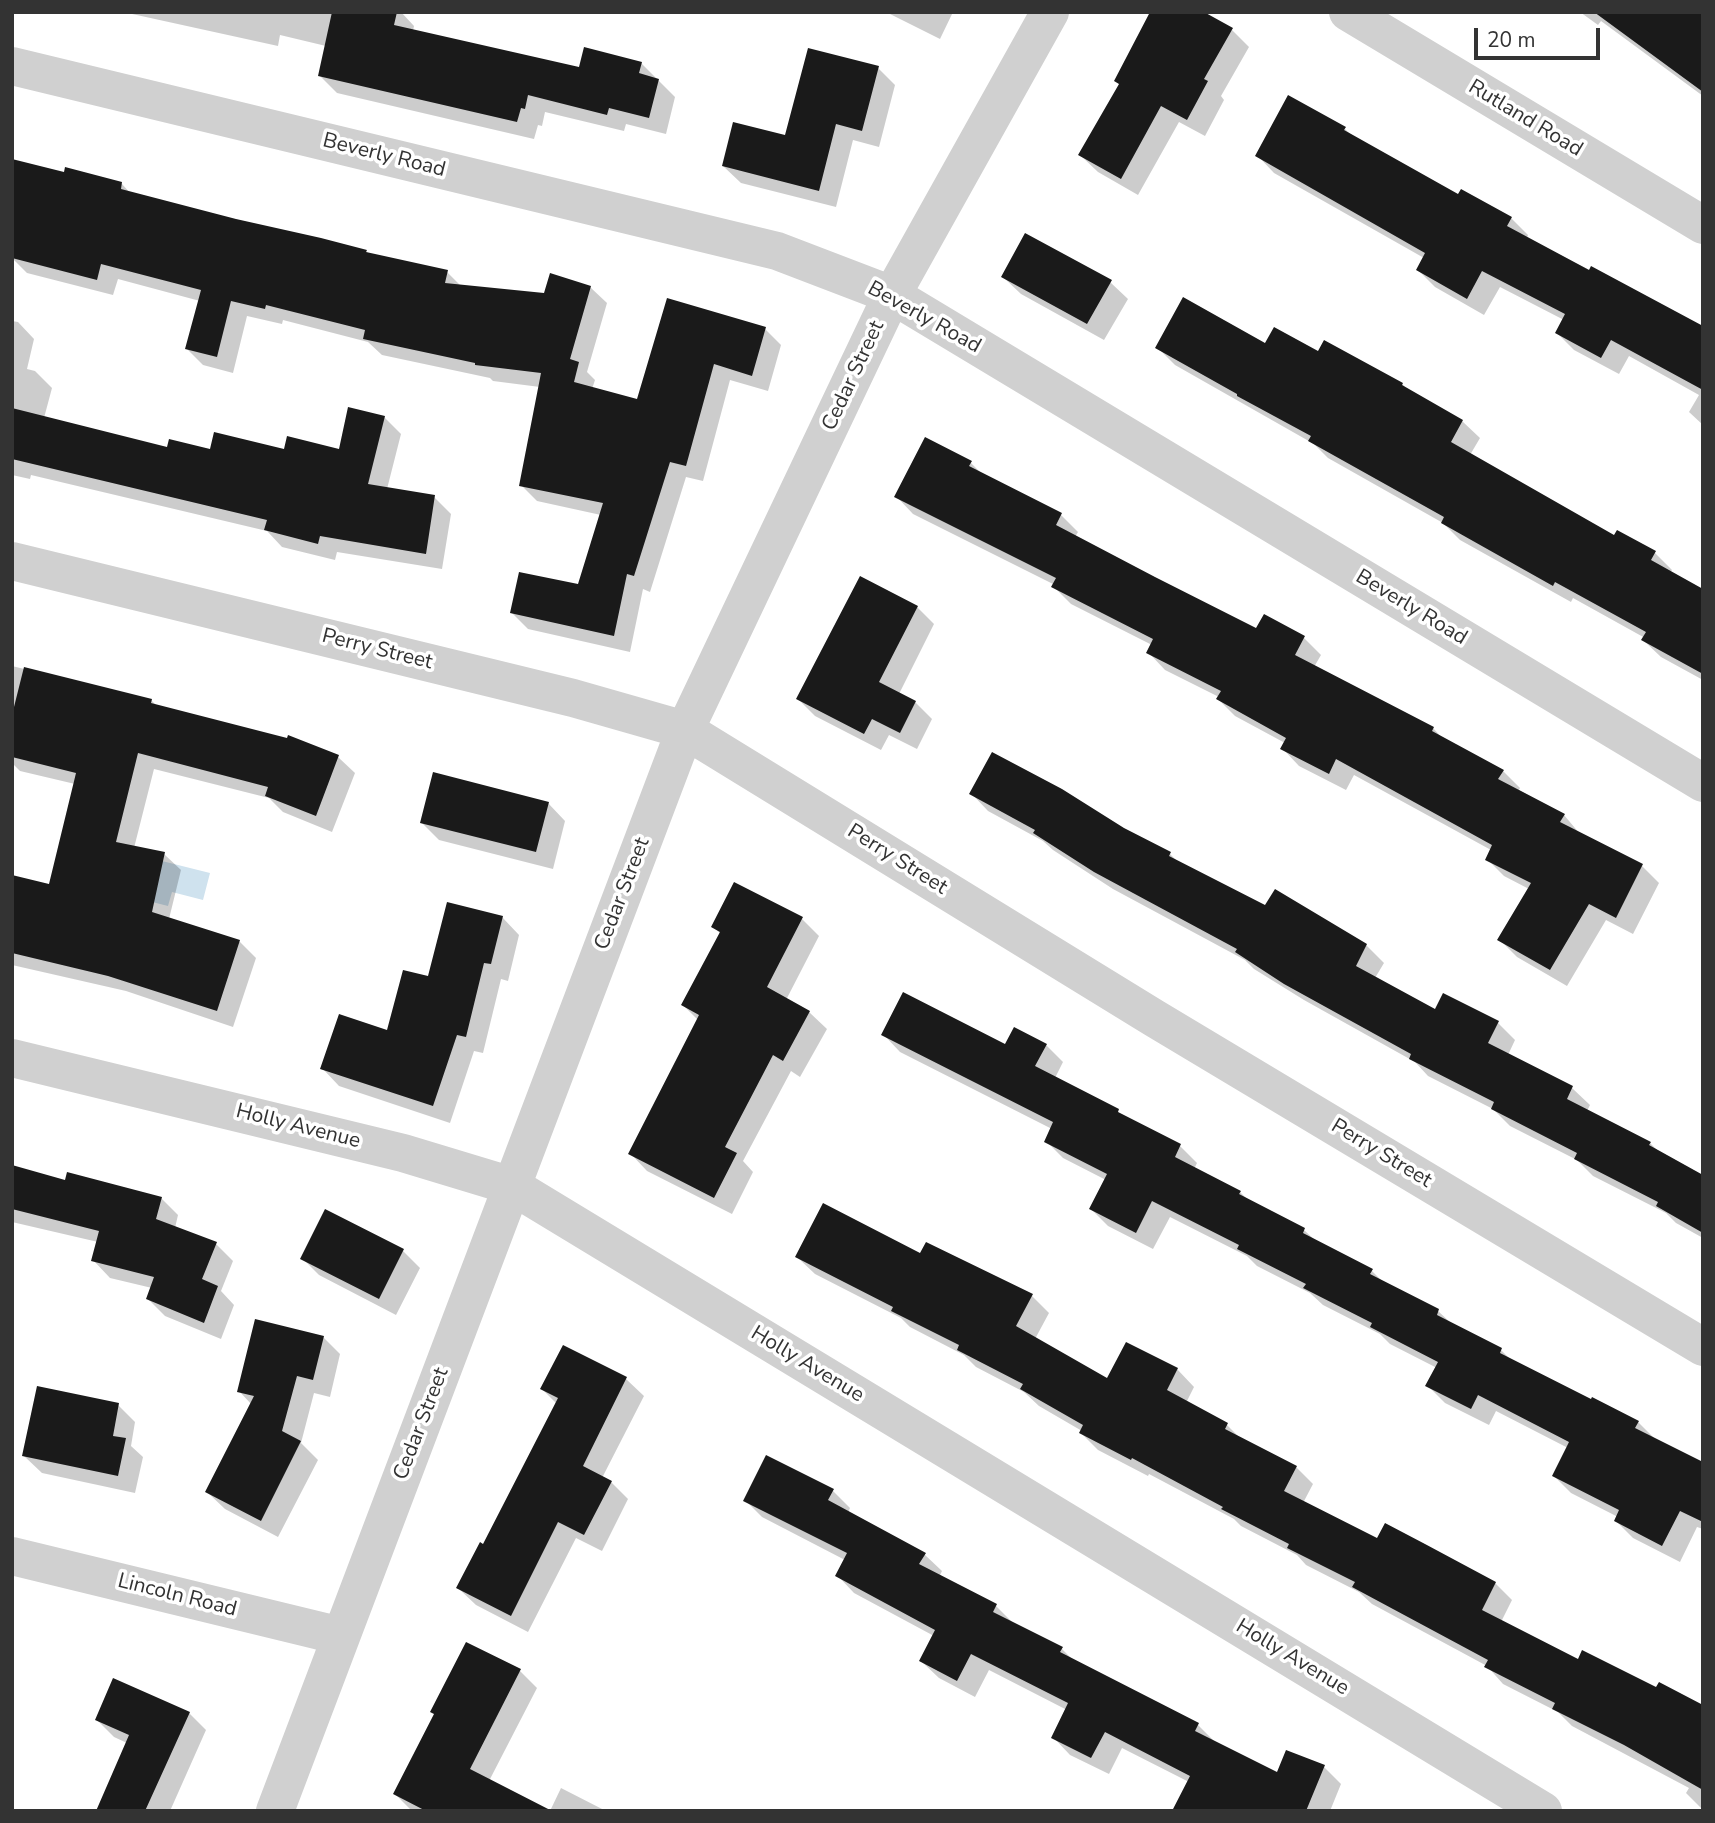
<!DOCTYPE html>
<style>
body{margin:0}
#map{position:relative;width:1715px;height:1823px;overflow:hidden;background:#fff;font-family:"Nunito Sans",sans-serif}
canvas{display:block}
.frame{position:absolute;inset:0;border:14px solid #333;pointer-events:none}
.scale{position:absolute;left:1474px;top:28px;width:126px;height:32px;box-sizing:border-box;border:4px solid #333;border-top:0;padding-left:9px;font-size:21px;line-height:24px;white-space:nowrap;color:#333;-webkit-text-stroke:5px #fff;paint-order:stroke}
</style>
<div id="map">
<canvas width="1715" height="1823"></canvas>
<div class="frame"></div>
<div class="scale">20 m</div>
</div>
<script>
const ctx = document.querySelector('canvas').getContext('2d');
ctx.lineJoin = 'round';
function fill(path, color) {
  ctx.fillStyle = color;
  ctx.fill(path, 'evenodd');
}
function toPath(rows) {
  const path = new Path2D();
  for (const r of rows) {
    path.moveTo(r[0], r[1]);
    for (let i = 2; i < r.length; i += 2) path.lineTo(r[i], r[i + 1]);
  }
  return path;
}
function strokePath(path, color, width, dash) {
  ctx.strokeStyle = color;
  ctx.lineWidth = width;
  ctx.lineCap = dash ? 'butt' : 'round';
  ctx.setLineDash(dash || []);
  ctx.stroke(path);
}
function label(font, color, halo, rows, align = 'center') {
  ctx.font = font + ' "Nunito Sans",sans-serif';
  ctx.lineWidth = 7;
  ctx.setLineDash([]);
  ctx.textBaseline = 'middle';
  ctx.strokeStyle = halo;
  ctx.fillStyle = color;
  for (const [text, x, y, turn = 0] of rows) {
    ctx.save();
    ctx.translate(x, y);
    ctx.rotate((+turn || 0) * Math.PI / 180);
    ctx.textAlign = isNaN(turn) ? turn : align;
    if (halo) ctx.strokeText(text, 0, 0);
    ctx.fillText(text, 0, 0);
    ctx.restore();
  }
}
fill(toPath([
 [158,860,210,873,203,900,172,892,168,906,148,901]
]), '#cfe2ee');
fill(toPath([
 [123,12,401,12,414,26,413,31,580,69,641,63,675,97,666,134,626,124,624,131,545,112,542,126,538,125,534,139,337,93,320,76,326,46,280,35,278,46],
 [886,12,953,12,940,39],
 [1580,12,1703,12,1703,96,1601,21,1598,25],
 [1232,30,1249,47,1221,96,1224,100,1205,136,1179,122,1138,195,1098,172,1080,155],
 [878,68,895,85,879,147,853,140,836,207,741,183,723,166,786,137],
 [1345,129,1354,138,1459,196,1511,218,1528,235,1527,238,1703,328,1703,425,1689,412,1699,395,1629,356,1619,374,1574,350,1557,333,1564,320,1500,287,1484,315,1435,287,1418,270,1424,258,1274,173,1257,155],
 [65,174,122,184,131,194,366,251,369,254,447,272,461,286,546,295,590,287,607,303,587,372,595,380,592,389,638,402,765,329,781,345,768,391,730,380,703,481,686,477,650,592,643,589,630,652,528,629,512,613,579,586,601,515,537,501,521,485,540,387,493,381,490,378,382,355,368,342,283,320,282,324,247,316,233,373,203,365,187,349,200,301,118,279,113,295,27,273,12,258,12,248],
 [1003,277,1110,282,1128,299,1104,340,1021,294],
 [12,321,18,322,34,339,27,369,35,371,52,388,44,418,168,449,285,451,341,451,384,417,401,434,387,489,434,497,451,514,442,569,337,552,335,560,282,547,267,531,31,475,30,479,12,475],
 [1266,345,1319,353,1402,384,1408,390,1462,421,1480,438,1470,455,1615,537,1655,553,1672,570,1670,573,1703,591,1703,680,1661,657,1643,640,1645,638,1573,598,1571,602,1460,540,1443,523,1328,458,1314,444,1175,365,1157,347],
 [970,462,984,476,1061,515,1078,532,1075,537,1256,630,1304,638,1321,655,1314,667,1433,728,1444,740,1503,771,1520,788,1519,790,1564,815,1580,834,1642,866,1659,883,1633,934,1606,920,1567,986,1517,957,1500,940,1529,889,1504,876,1487,859,1491,850,1354,775,1346,790,1299,766,1282,748,1285,743,1235,716,1218,699,1219,697,1165,670,1148,652,1152,645,1071,604,1054,587,1055,585,913,514,896,496],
 [917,607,934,624,899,694,915,702,932,719,917,749,889,735,881,750,815,716,798,699],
 [12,666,151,700,157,706,288,740,289,737,338,757,355,773,332,832,283,812,269,798,154,769,134,848,164,854,181,870,169,919,240,942,256,958,233,1027,126,991,12,965,12,880,50,886,75,784,20,771,12,763],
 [971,793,1123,830,1170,854,1180,864,1265,907,1275,892,1366,945,1384,963,1375,978,1435,1011,1444,995,1498,1023,1515,1040,1508,1055,1572,1088,1590,1105,1587,1111,1650,1143,1660,1153,1703,1177,1703,1238,1676,1223,1666,1213,1593,1176,1577,1160,1510,1126,1493,1109,1428,1076,1415,1062,1304,1000,1254,969,1245,960,1113,889,1053,850,1043,841,988,811],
 [548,803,565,821,553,869,439,840,422,823],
 [502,917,519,935,508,981,501,979,483,1053,474,1051,450,1123,339,1086,322,1068,388,1032,429,978],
 [802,919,819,936,786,1000,809,1012,827,1029,800,1077,791,1071,743,1161,753,1172,732,1214,647,1171,630,1153,698,1020,683,1005,721,934,713,927],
 [883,1034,1005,1047,1046,1045,1063,1062,1055,1078,1180,1146,1197,1163,1194,1169,1240,1192,1250,1202,1304,1230,1318,1243,1372,1271,1385,1284,1438,1311,1452,1324,1501,1350,1513,1362,1638,1422,1655,1439,1703,1464,1703,1529,1697,1527,1680,1562,1633,1538,1616,1521,1618,1517,1571,1493,1554,1476,1568,1448,1496,1411,1489,1425,1445,1403,1428,1386,1437,1368,1390,1344,1380,1334,1323,1305,1310,1293,1257,1266,1247,1256,1170,1217,1153,1249,1108,1226,1091,1209,1106,1180,1063,1158,1046,1141,1052,1129,900,1052],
 [12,1168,66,1182,161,1198,178,1215,175,1228,216,1244,233,1261,221,1291,234,1305,221,1339,165,1316,148,1299,152,1288,110,1278,93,1260,98,1242,12,1222],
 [403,1251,420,1268,396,1315,319,1275,302,1258],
 [921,1255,1032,1296,1049,1313,1035,1339,1108,1380,1177,1369,1194,1387,1186,1403,1227,1425,1242,1440,1296,1467,1313,1484,1303,1503,1378,1541,1495,1583,1512,1600,1501,1622,1578,1661,1703,1708,1703,1810,1686,1793,1689,1788,1572,1726,1558,1712,1503,1684,1487,1666,1372,1604,1359,1592,1306,1565,1297,1555,1241,1526,1234,1519,1149,1474,1148,1476,1098,1450,1081,1433,1082,1431,1039,1406,1024,1392,976,1367,964,1355,910,1327,901,1318,815,1274,797,1257],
 [323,1337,340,1354,330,1397,314,1393,301,1443,318,1460,278,1537,225,1509,207,1492,252,1405,239,1391],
 [564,1347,626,1379,644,1396,602,1478,611,1482,628,1499,602,1551,576,1538,528,1632,476,1605,458,1588,484,1546,557,1404,542,1389],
 [118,1405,135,1422,131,1446,143,1457,135,1493,42,1473,24,1456],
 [833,1491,850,1508,848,1513,924,1554,942,1571,939,1577,995,1605,1013,1623,1062,1649,1075,1662,1198,1725,1215,1742,1278,1775,1287,1752,1324,1767,1341,1784,1330,1811,1174,1811,1189,1782,1122,1748,1109,1774,1070,1755,1053,1737,1067,1710,989,1670,975,1697,939,1678,921,1661,934,1636,854,1593,837,1575,845,1560,762,1517,745,1500],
 [520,1671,537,1688,489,1781,548,1811,412,1811,395,1794],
 [189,1713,206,1730,170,1811,100,1811,127,1743,114,1737,97,1720],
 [561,1788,606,1811,550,1811]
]), '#0003');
fill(toPath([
 [332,12,397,12,394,25,579,67,584,47,642,62,639,73,659,79,649,118,609,108,607,115,528,95,525,109,521,108,517,122,318,76],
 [1150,12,1204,12,1233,28,1204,79,1208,81,1187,120,1161,106,1121,179,1078,155,1119,84,1114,81],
 [1594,12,1703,12,1703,92],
 [808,48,879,66,862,131,836,124,819,191,722,166,733,122,785,135],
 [1288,95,1346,127,1344,130,1458,194,1461,189,1512,217,1507,226,1589,270,1591,266,1703,326,1703,390,1611,340,1601,358,1555,333,1565,314,1482,271,1467,299,1416,270,1425,253,1255,156],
 [12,159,64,172,65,167,122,182,121,189,236,219,321,238,367,250,366,252,448,270,445,283,544,293,550,273,591,286,570,359,579,362,574,382,637,399,667,298,766,327,752,376,714,364,686,466,670,462,634,576,627,574,614,636,510,613,519,572,578,584,603,503,519,486,541,373,475,365,475,363,363,339,365,330,266,305,265,309,231,301,217,357,185,349,201,290,101,264,97,280,12,258],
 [1025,233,1112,280,1087,324,1001,277],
 [1183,297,1265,343,1274,327,1318,351,1324,340,1403,383,1402,385,1463,420,1451,442,1614,535,1617,530,1656,551,1651,560,1703,589,1703,674,1641,640,1646,632,1555,582,1553,586,1441,523,1444,517,1308,441,1311,436,1237,396,1237,394,1155,348],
 [348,407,385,416,368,484,435,495,426,554,320,536,318,544,264,530,267,520,12,459,12,408,167,447,169,439,210,449,214,432,284,449,287,436,339,449],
 [925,437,972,461,969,466,1062,513,1056,525,1155,577,1256,628,1264,614,1305,636,1295,655,1434,727,1432,731,1504,770,1498,779,1565,814,1560,822,1643,864,1616,918,1589,904,1550,970,1497,940,1531,883,1485,860,1492,845,1336,759,1329,774,1280,749,1286,738,1216,699,1221,691,1146,653,1153,639,1051,587,1056,578,894,497],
 [860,576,918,606,879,682,916,701,900,733,872,719,864,734,796,699],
 [24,667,152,699,151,703,287,738,288,735,339,755,316,816,265,796,268,787,138,753,116,842,165,852,152,912,240,940,217,1011,108,976,12,953,12,875,49,884,76,773,12,757,12,715],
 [992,752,1062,789,1124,828,1171,852,1169,856,1265,905,1275,889,1367,944,1356,966,1435,1009,1443,993,1499,1021,1488,1043,1573,1086,1567,1099,1651,1142,1649,1145,1703,1175,1703,1233,1656,1206,1658,1202,1574,1159,1577,1153,1491,1109,1494,1102,1409,1059,1411,1054,1284,984,1235,952,1237,949,1094,872,1033,833,1035,830,969,794],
 [433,772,549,802,536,852,420,823],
 [734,882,803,917,767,987,810,1011,783,1061,773,1055,725,1147,737,1153,714,1198,628,1154,699,1015,681,1005,720,932,711,927],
 [447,902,503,916,491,964,484,963,466,1037,457,1035,433,1106,320,1069,339,1014,387,1030,403,970,428,976],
 [903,992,1005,1044,1014,1027,1047,1044,1035,1066,1119,1109,1118,1112,1181,1144,1175,1157,1241,1191,1239,1194,1305,1228,1303,1233,1373,1269,1370,1274,1439,1309,1437,1315,1502,1348,1500,1353,1591,1399,1592,1397,1639,1421,1635,1428,1703,1462,1703,1522,1680,1511,1662,1546,1614,1521,1619,1510,1552,1476,1569,1442,1478,1395,1471,1409,1425,1386,1438,1362,1370,1327,1372,1323,1303,1288,1306,1284,1237,1249,1239,1245,1152,1201,1136,1233,1089,1209,1107,1174,1044,1142,1053,1122,881,1035],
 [12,1165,65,1180,67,1172,162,1197,156,1219,217,1242,202,1279,218,1286,204,1323,146,1299,154,1277,91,1261,99,1231,12,1209],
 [823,1203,920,1253,926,1242,1033,1294,1016,1326,1107,1378,1126,1342,1178,1368,1167,1390,1228,1423,1225,1429,1297,1466,1284,1491,1377,1538,1385,1523,1425,1544,1496,1582,1482,1610,1578,1659,1582,1650,1656,1687,1659,1682,1703,1705,1703,1790,1624,1745,1552,1709,1555,1703,1484,1667,1488,1660,1352,1587,1355,1582,1287,1548,1289,1544,1221,1509,1223,1507,1132,1458,1131,1460,1079,1433,1083,1425,1020,1389,1023,1384,957,1350,959,1345,891,1311,893,1307,795,1257],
 [325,1209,404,1249,379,1299,300,1259],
 [255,1319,324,1336,313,1380,297,1376,282,1431,301,1441,261,1521,205,1492,254,1396,237,1392],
 [563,1345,627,1377,583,1466,612,1481,584,1535,558,1522,511,1616,456,1588,480,1542,483,1544,558,1398,540,1389],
 [37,1386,119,1403,113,1436,126,1438,118,1476,22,1456],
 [766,1455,834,1489,828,1500,926,1553,919,1564,997,1604,993,1612,1063,1647,1060,1652,1199,1723,1195,1731,1277,1772,1286,1750,1325,1765,1306,1811,1172,1811,1190,1776,1105,1732,1091,1758,1051,1738,1068,1703,971,1654,957,1681,919,1661,935,1630,835,1576,847,1553,743,1501],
 [466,1642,521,1669,470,1769,552,1811,426,1811,393,1794,434,1714,430,1712],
 [113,1678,190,1712,145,1811,96,1811,129,1735,95,1720]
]), '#1a1a1a');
strokePath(toPath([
 [1348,12,1703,225],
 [12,66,777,251,892,295,1703,783],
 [12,561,573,698,685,730,1154,1018,1703,1347],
 [12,1058,403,1153,512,1186,1543,1811],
 [12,1556,341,1636],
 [275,1811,685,730,892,295,1050,12]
]), '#d0d0d0', 38);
label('21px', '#333', '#fff', [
 ["Rutland Road",1525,119,31],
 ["Beverly Road",384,156,14],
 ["Beverly Road",924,318,29],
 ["Cedar Street",854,376,-65],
 ["Beverly Road",1411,608,31],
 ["Perry Street",377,650,14],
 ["Perry Street",897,860,32],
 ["Cedar Street",623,894,-69],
 ["Holly Avenue",298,1127,14],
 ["Perry Street",1381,1154,31],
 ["Holly Avenue",807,1365,31],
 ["Cedar Street",422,1424,-69],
 ["Lincoln Road",177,1596,14],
 ["Holly Avenue",1292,1658,31]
]);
</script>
